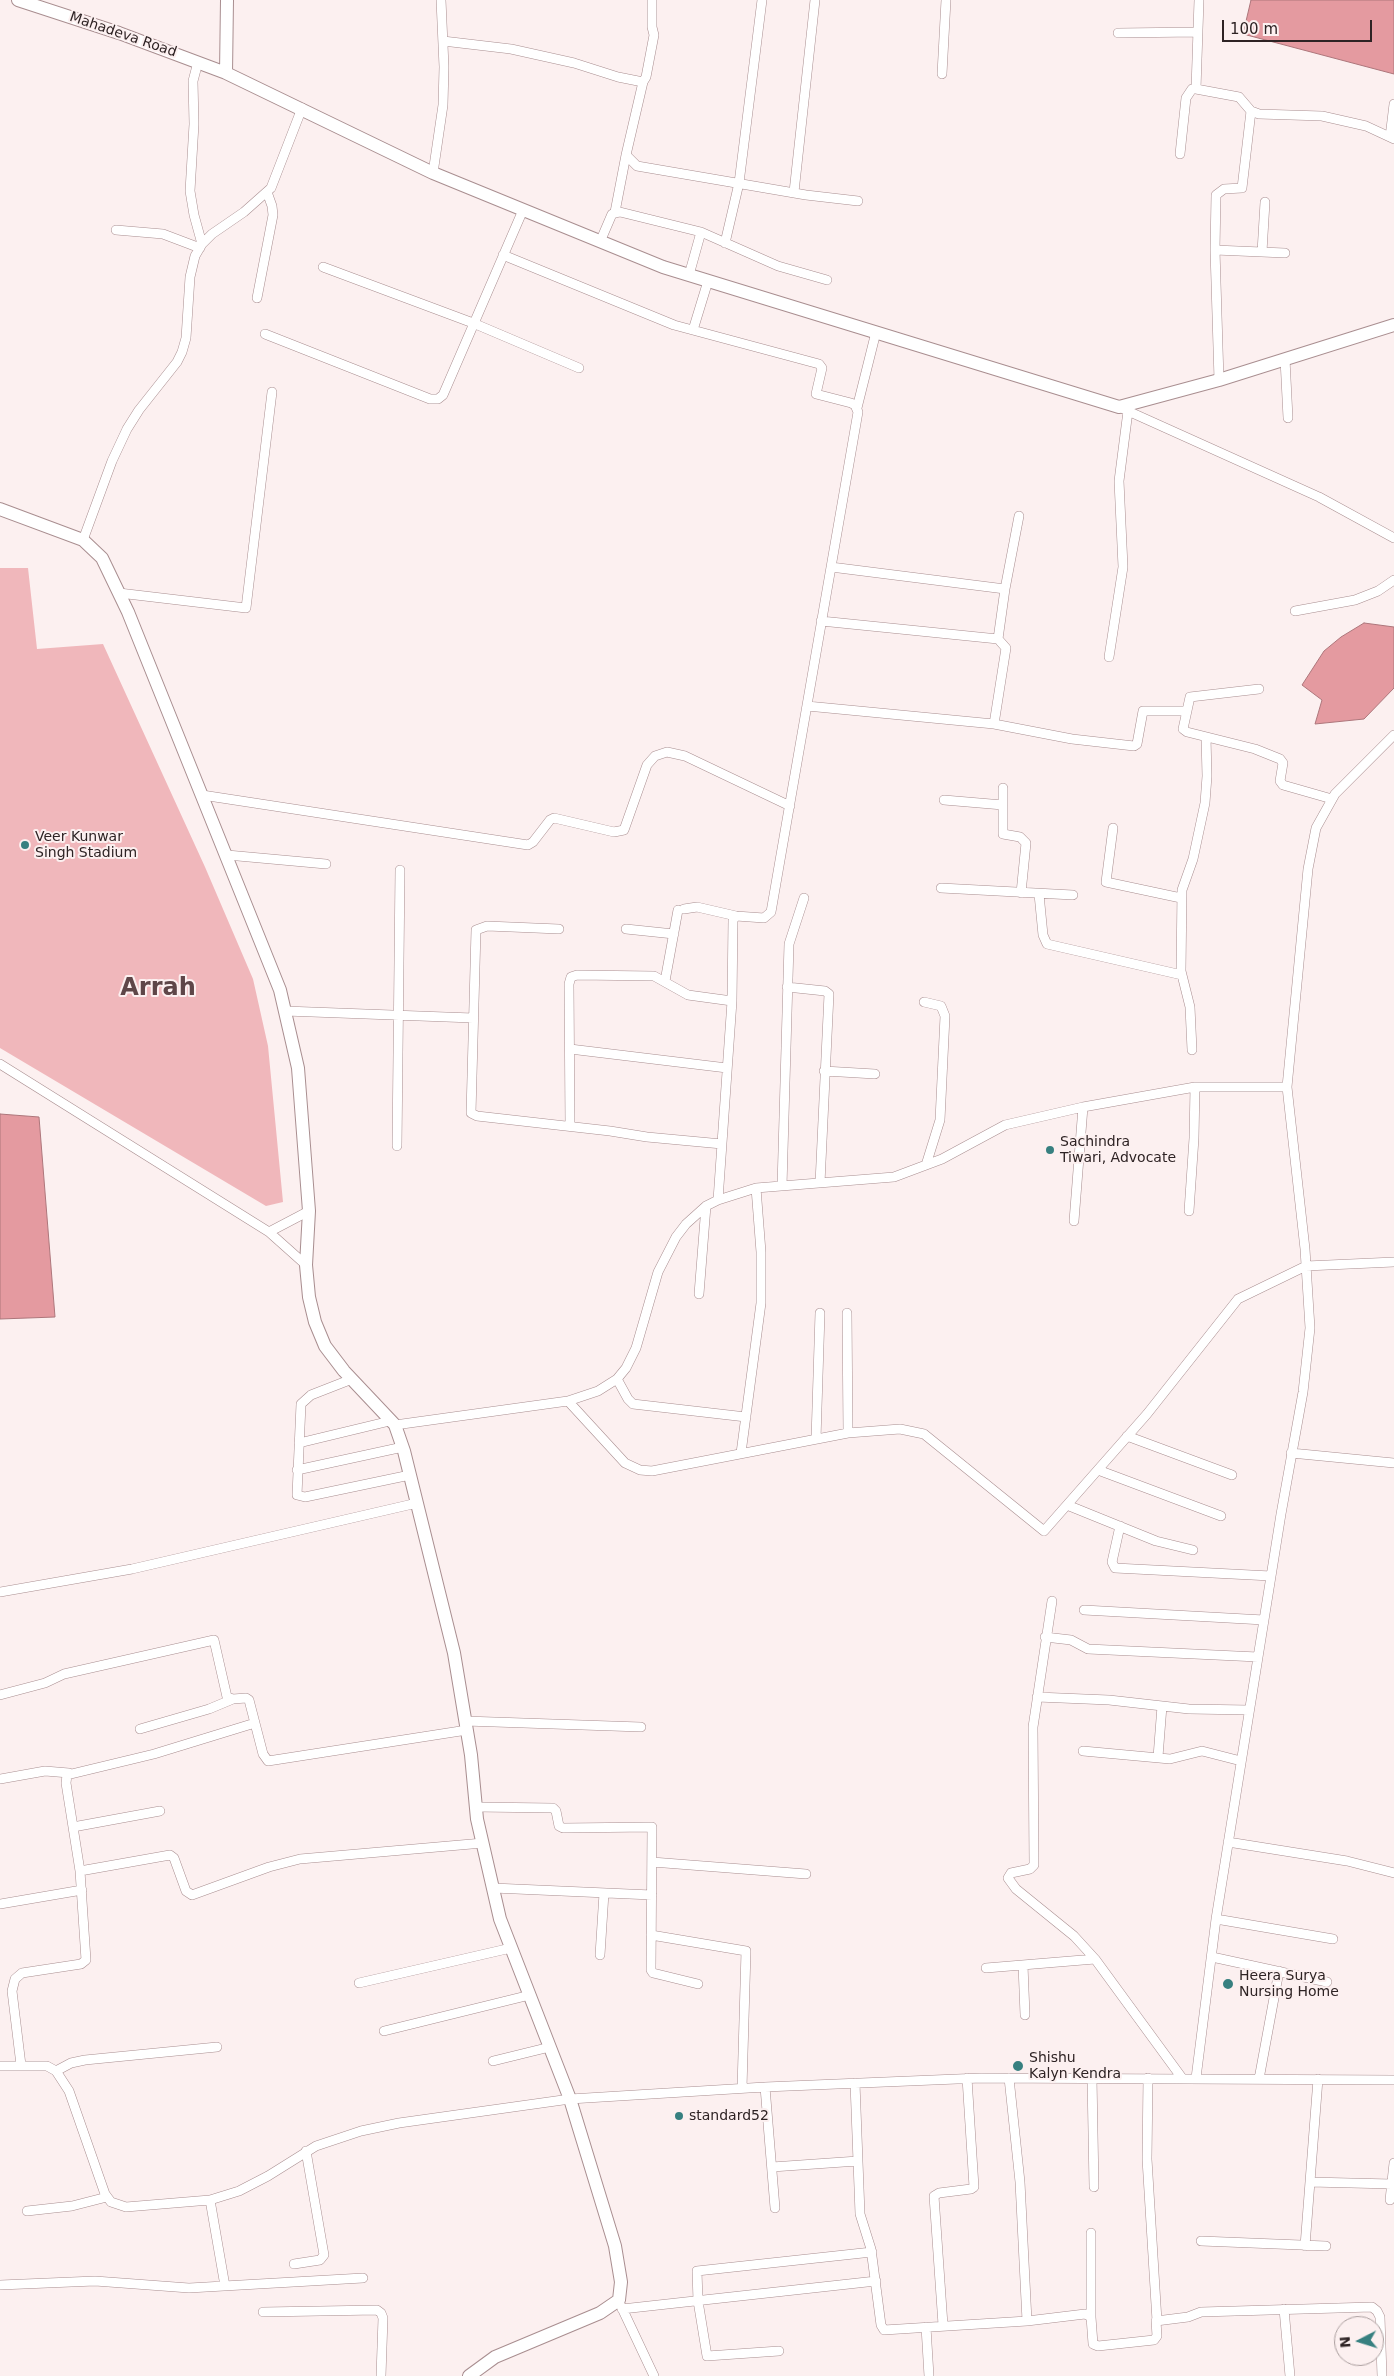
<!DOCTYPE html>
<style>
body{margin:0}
#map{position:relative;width:1394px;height:2376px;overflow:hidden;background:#fcf0f0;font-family:"DejaVu Sans",sans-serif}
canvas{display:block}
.north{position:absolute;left:1334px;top:2316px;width:50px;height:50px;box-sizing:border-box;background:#fcf0f0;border:1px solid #aa9e9e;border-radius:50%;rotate:265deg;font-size:14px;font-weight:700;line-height:20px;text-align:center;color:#2e2324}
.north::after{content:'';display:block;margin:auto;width:18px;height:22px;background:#378080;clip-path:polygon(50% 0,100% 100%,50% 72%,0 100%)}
.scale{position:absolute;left:1222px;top:20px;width:150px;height:22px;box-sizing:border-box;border:2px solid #2e2324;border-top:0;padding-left:6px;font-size:15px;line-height:18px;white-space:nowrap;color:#2e2324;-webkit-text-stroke:4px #fcf0f0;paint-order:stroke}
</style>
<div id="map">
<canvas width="1394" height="2376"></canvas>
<div class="north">N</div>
<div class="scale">100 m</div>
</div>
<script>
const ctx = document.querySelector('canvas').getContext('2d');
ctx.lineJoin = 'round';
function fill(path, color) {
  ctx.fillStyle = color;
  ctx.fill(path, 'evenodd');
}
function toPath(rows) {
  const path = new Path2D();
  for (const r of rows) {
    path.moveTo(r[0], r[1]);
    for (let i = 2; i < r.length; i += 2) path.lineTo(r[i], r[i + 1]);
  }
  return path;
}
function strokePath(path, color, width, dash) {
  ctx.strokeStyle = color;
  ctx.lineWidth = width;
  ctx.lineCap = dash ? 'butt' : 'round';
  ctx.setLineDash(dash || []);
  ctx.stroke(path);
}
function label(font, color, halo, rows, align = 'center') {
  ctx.font = font + ' "DejaVu Sans",sans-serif';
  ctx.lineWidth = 4;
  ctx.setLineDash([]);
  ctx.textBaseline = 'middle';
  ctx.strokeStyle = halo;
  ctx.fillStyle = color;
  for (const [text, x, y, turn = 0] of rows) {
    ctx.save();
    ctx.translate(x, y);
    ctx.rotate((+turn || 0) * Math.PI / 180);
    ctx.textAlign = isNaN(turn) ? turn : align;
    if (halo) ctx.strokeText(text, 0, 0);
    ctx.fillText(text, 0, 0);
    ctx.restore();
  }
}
fill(toPath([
 [0,568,28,568,37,649,103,644,205,867,253,979,268,1046,283,1202,266,1206,0,1048]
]), '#f0b7bb');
const water = toPath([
 [1251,0,1394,0,1394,74,1243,34,1251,0],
 [1364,623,1394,627,1394,688,1364,719,1315,724,1322,700,1302,685,1324,651,1341,637,1364,623],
 [0,1114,39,1117,55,1317,0,1319,0,1114]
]);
fill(water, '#e49aa0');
strokePath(water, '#ad767b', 1);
const street = toPath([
 [652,0,652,27,654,35,646,77,643,82,626,155,637,166,806,195,858,201],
 [1118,33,1197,32],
 [443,41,511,49,574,63,618,77,643,82],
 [198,62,193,81,194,124,190,191,194,215,202,244],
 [942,74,946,0],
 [1196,89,1199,0],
 [1251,111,1242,188,1224,189,1216,195,1215,250,1285,253],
 [1390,137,1394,104],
 [1180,154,1186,98,1192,89,1196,89,1239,97,1251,111,1259,114,1322,116,1366,126,1394,139],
 [433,173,443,105,444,67,441,0],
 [794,192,815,0],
 [615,212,626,155],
 [116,230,163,234,200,248],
 [600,242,612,214,620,212,701,232,778,266,827,280],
 [725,243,739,183,762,0],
 [1215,250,1219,380],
 [1262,252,1265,202],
 [503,255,674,325,819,364,822,368,816,394,851,403,855,405,858,412,771,912,764,918,736,916,733,920,732,1001,718,1200],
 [323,267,473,323,579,368],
 [689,275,701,232],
 [257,298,273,215,272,206,267,192],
 [693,330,708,281],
 [265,334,430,399,438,399,443,395,523,210],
 [1285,359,1288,418],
 [1119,407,1319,497,1394,538],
 [857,408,876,332],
 [83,540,112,461,127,429,139,410,177,362,182,352,186,338,190,277,195,256,202,244,212,234,244,212,271,188,302,108],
 [831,567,1005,589],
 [119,593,246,608,272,392],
 [1295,611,1355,600,1378,591,1394,580],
 [821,621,998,639],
 [1109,657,1123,567,1119,481,1128,411],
 [1259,689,1190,697,1183,729,1187,732,1255,749,1280,759,1283,763,1280,781,1283,785,1332,799],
 [807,706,994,724,1072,739,1134,746,1137,744,1143,711,1185,711],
 [994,724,1006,648,998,639,1005,589,1019,516],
 [1003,788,1003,834,1020,837,1026,843,1021,893],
 [202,795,528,845,533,842,550,820,554,818,614,832,624,830,647,765,655,756,667,752,685,756,790,806],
 [944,800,1003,805],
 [1113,828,1106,882,1181,898],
 [227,855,326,864],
 [941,888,1073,895],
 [1039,894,1043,935,1047,944,1182,975],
 [684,909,697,907,736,916],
 [559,929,487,926,476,930,471,1113,477,1116,610,1131,647,1137,722,1144],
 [626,929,674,934],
 [665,981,678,910],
 [787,987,825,991,829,994,820,1183],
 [924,1002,941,1006,945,1016,940,1120,926,1165],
 [285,1011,473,1018],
 [570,1049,727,1068],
 [1192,1050,1190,1007,1181,971,1182,890,1193,859,1205,803,1207,776,1206,737],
 [0,1064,269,1232,306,1265],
 [824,1071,875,1074],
 [570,1126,569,984,571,977,577,975,654,976,688,995,732,1001],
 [397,1146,400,870],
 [782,1186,789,944,804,898],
 [1189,1211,1194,1138,1195,1087],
 [1074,1221,1083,1107],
 [269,1232,309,1211],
 [699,1294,706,1206],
 [847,1313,848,1433],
 [352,1379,311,1395,301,1404,297,1495,305,1497,410,1475],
 [617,1379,628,1399,633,1404,746,1417],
 [568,1401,625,1463,640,1470,652,1471,848,1433,900,1429,924,1434,1044,1531,1147,1414,1238,1299,1306,1266,1394,1262],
 [395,1425,568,1401,598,1391,617,1379,626,1368,636,1348,658,1272,676,1237,686,1224,706,1206,718,1200,756,1188,894,1177,942,1159,1005,1125,1083,1107,1195,1087,1287,1087],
 [1127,1436,1232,1475],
 [816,1439,820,1313],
 [299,1443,390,1421],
 [741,1453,761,1303,761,1252,756,1188],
 [1291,1453,1394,1463],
 [297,1470,403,1447],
 [1098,1470,1221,1516],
 [1067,1505,1156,1541,1193,1550],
 [1120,1526,1112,1562,1115,1568,1271,1576],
 [0,1592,132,1569,417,1503],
 [1052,1601,1033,1727,1034,1865,1030,1869,1011,1873,1008,1878,1016,1889,1074,1936,1095,1959,1182,2078],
 [1084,1610,1264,1620],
 [1045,1637,1071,1640,1088,1649,1258,1657],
 [0,1695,45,1683,64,1674,214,1640,227,1697,233,1699,246,1698,249,1700,263,1754,268,1761,467,1730],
 [1037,1697,1109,1700,1189,1709,1249,1710],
 [465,1721,641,1727],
 [140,1729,209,1709,233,1699],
 [1083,1751,1170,1759,1202,1751,1241,1761],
 [1158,1757,1162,1706],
 [0,1779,45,1771,69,1773],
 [476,1807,553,1808,556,1811,559,1826,563,1828,652,1827,651,1970,653,1973,698,1984],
 [73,1827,160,1811],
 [1228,1842,1347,1861,1394,1873],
 [652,1862,806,1874],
 [80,1871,170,1855,174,1858,186,1891,192,1895,269,1867,300,1859,483,1843],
 [493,1888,652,1895],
 [0,1904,82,1890],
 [1216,1919,1333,1939],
 [651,1935,746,1951,742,2088],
 [600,1955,604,1893],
 [1212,1957,1327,1982],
 [1023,1965,1025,2015],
 [986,1968,1095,1959],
 [359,1983,511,1948],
 [384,2031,530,1995],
 [493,2061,550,2047],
 [21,2065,12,1991,15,1979,22,1973,81,1964,86,1960,80,1871,66,1783,67,1775,154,1754,255,1723],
 [0,2066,47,2066,56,2071,69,2091,105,2194,111,2202,126,2207,210,2200,239,2191,268,2176,316,2146,361,2131,399,2123,570,2099,765,2087,981,2078,1394,2080],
 [56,2071,71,2063,85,2060,217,2047],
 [1009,2078,1020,2182,1027,2321],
 [1092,2078,1094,2187],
 [1148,2078,1147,2159,1157,2321],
 [1196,2078,1216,1919,1281,1514,1303,1392,1310,1328,1305,1249,1287,1087,1308,869,1316,828,1335,794,1394,735],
 [1259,2079,1279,1971],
 [855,2083,860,2214,871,2249,881,2325,884,2330,1027,2321,1085,2314,1091,2317,1093,2344,1098,2346,1154,2340,1157,2336,1156,2321,1188,2317,1201,2312,1372,2307,1377,2311,1380,2317,1382,2376],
 [765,2087,775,2208],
 [772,2167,858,2161],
 [1310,2182,1392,2184],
 [210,2200,225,2286],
 [1390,2200,1394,2163],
 [27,2211,72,2206,107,2197],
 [1091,2233,1091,2320],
 [1201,2241,1326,2246],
 [1305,2246,1318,2079],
 [294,2264,320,2260,324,2255,306,2151],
 [0,2285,95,2281,189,2288,363,2278],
 [621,2306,654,2376],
 [622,2309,876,2281],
 [1284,2309,1290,2376],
 [263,2312,377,2310,381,2313,383,2318,381,2376],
 [943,2325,934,2196,939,2193,971,2189,974,2187,967,2078],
 [926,2327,929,2376],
 [779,2351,707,2356,698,2301,697,2271,872,2252]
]);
const secondary = toPath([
 [18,0,119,33,226,73],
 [227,0,226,73,433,173,663,267,1119,407,1219,380,1394,325],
 [0,509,83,540,102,558,128,612,280,990,298,1068,309,1211,306,1265,309,1297,315,1322,325,1346,344,1371,395,1425,404,1451,454,1653,471,1755,477,1819,500,1919,570,2099,615,2246,621,2282,619,2300,600,2313,495,2357,469,2376]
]);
strokePath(street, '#a98e90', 10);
strokePath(secondary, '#a98e90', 14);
strokePath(street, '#fff', 9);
strokePath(secondary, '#fff', 12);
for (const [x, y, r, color] of [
 [25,845,5,"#378080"],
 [1050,1150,5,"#378080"],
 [1228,1984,6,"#378080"],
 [1018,2066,6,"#378080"],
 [679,2116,5,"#378080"]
]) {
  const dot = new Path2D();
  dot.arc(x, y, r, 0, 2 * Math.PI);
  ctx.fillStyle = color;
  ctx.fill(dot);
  strokePath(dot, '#fcf0f0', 2);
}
label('14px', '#2e2324', '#fcf0f0', [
 ["Mahadeva Road",123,35,19]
]);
label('14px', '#2e2324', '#fcf0f0', [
 ["Veer Kunwar",35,837],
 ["Singh Stadium",35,853],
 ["Sachindra",1060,1142],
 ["Tiwari, Advocate",1060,1158],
 ["Heera Surya",1239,1976],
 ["Nursing Home",1239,1992],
 ["Shishu",1029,2058],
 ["Kalyn Kendra",1029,2074],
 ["standard52",689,2116]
], 'left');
label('bold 24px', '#5e4648', '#fcf0f0', [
 ["Arrah",158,989]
]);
</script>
